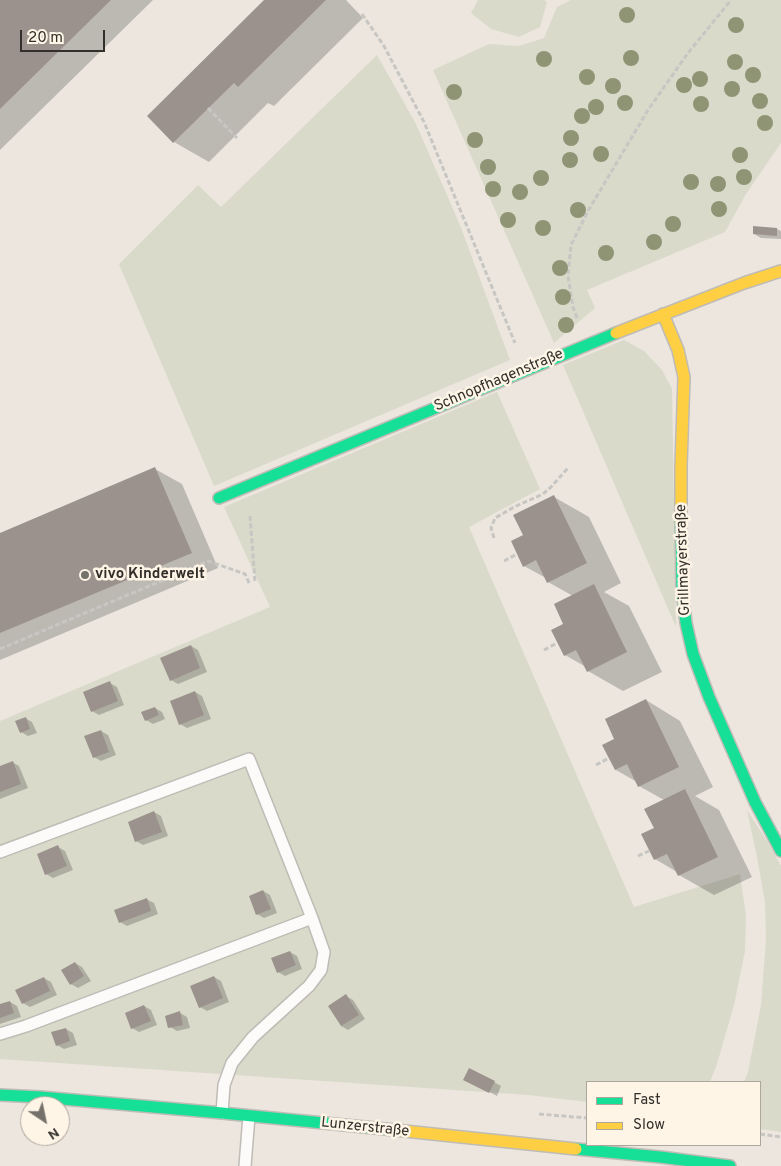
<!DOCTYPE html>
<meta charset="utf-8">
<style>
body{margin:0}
#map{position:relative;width:781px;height:1166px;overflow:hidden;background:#ece6df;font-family:Overpass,sans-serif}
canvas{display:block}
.legend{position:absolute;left:586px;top:1081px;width:175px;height:65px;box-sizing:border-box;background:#fef5e7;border:1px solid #ada69c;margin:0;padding:6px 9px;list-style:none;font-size:15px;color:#33302b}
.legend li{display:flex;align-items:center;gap:10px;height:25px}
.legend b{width:25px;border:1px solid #ada69c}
.north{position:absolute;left:20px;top:1096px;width:50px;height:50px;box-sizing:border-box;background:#fef5e7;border:1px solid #ada69c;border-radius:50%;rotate:146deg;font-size:14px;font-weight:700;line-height:20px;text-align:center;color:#33302b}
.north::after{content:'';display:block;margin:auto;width:18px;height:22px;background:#74706a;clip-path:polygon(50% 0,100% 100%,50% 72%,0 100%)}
.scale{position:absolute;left:20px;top:30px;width:85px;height:22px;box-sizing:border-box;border:2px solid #33302b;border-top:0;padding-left:6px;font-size:15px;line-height:18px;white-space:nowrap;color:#33302b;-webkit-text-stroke:4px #fef5e7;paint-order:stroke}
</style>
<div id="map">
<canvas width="781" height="1166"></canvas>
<ul class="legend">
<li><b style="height:6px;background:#16e098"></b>Fast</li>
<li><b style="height:6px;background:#ffcf43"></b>Slow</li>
</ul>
<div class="north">N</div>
<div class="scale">20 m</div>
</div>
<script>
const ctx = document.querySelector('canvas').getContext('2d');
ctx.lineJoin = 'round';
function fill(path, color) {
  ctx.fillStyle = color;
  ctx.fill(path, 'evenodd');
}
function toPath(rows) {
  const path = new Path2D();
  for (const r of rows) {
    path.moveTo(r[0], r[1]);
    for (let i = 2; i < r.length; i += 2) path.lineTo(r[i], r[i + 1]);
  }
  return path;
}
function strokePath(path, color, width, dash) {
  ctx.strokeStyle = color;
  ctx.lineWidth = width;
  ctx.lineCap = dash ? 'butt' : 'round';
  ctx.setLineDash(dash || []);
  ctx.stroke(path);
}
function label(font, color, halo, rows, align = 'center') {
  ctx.font = font + ' Overpass,sans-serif';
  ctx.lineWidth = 5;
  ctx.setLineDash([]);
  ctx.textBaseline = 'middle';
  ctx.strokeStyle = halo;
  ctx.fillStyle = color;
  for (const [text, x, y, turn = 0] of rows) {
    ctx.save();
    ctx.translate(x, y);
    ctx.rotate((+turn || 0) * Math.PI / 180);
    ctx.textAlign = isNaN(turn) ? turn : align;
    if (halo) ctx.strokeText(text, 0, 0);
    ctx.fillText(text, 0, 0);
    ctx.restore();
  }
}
fill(toPath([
 [478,0,544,0,547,2,540,27,519,37,491,29,471,13],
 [571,0,781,0,781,143,746,194,725,232,587,290,595,308,554,343,433,70,489,44,519,46,544,38,557,7],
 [377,55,416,124,460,225,510,360,214,486,119,264,198,185,221,207],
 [624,340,644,351,662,370,672,389,676,627,563,365],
 [497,392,540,489,469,527,634,907,740,874,746,916,745,951,734,1005,717,1064,710,1082,587,1082,587,1102,528,1095,0,1059,0,721,270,607,224,507],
 [747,810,767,841,781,866,781,1132,760,1129,760,1082,744,1082,748,1072,761,1005,766,939,765,902,757,857]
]), '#d9daca');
fill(toPath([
 [0,0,153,0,0,150],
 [266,0,346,0,363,18,274,106,268,103,209,162,174,142],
 [777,229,781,231,781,239,761,238,754,234],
 [155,469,182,484,218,568,0,660,0,534],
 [554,497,589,517,621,583,604,592,629,606,662,672,623,691,588,671,586,667,565,655,565,625,573,596,548,582,546,578,524,566,524,536],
 [191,646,198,650,207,672,178,684,171,680],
 [110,683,117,687,124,705,99,715,92,711],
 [195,692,202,696,211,719,187,728,180,724],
 [646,700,680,721,713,787,695,796,719,810,752,877,714,895,679,875,677,872,655,859,655,829,664,800,639,786,637,782,616,770,604,745,616,739],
 [155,708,162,712,165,719,153,724,146,720],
 [25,718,32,722,37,733,28,736,21,732],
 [101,731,108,735,116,755,101,761,94,757],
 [12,762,19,766,28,788,0,799,0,767],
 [154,812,161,816,168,836,143,845,136,841],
 [58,847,65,851,73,870,53,878,46,874],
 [263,891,270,895,277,913,264,918,257,914],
 [146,899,154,903,158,914,127,926,120,922],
 [290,952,297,956,302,969,285,976,278,972],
 [75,963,82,967,91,981,78,988,71,984,63,971],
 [214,977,221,981,229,1002,207,1011,200,1007],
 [44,978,51,982,57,995,30,1007,23,1003],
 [346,996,353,1000,365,1019,348,1030,341,1026],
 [10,1002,17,1006,21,1017,0,1024,0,1006],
 [144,1006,151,1010,157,1025,139,1032,132,1028],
 [180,1013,187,1017,190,1028,177,1031,170,1027],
 [66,1029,73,1033,77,1045,64,1049,57,1045],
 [494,1082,501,1086,497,1096,472,1083]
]), '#0003');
fill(toPath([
 [0,0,111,0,0,109],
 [264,0,326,0,238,87,234,83,173,143,147,116],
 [753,226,777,228,777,236,753,234],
 [155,467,192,553,0,633,0,533],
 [554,495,587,563,547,583,536,560,523,567,511,541,523,535,513,515],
 [594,584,627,652,587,672,576,650,564,656,551,630,563,624,554,604],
 [191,645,200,668,170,681,160,658],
 [110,681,118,701,91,712,83,692],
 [195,691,204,715,179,725,170,701],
 [646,699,679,767,638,787,627,764,615,770,602,745,614,739,605,719],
 [155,707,159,715,145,721,141,712],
 [26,717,30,729,20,733,15,721],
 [101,730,109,752,93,758,84,736],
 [13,761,21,784,0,792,0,766],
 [685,789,718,857,678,876,667,854,654,860,641,834,654,828,644,809],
 [154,811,162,832,135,842,128,822],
 [58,845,67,866,45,875,37,854],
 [263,890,271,909,256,915,249,896],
 [147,898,151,911,119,923,114,910],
 [290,951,296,965,277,973,271,958],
 [75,962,84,976,70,985,61,970],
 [214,976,223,998,199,1008,190,986],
 [44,977,50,991,22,1004,15,990],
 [346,994,359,1015,341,1026,328,1006],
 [10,1001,14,1013,0,1018,0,1004],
 [144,1005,151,1021,131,1029,125,1013],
 [180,1011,183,1025,168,1028,165,1016],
 [66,1028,70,1041,56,1046,51,1032],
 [469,1068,495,1081,489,1093,463,1080]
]), '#9b928d');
const lane = toPath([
 [0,852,249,759,312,918,324,952,321,970,309,986,253,1037,232,1063,224,1085,222,1113],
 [0,1034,26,1026,312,918],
 [245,1166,249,1116]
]);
const fast = toPath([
 [219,498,616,333],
 [681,521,682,590,686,623,693,654,709,697,755,802,781,851],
 [0,1095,40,1097,222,1113,395,1130],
 [576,1149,660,1157,730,1166]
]);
const slow = toPath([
 [663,314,678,350,684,377,681,466,681,521],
 [616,333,744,283,781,271],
 [395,1130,576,1149]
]);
strokePath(lane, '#bfbbb5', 14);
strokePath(fast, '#bfbbb5', 14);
strokePath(slow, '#bfbbb5', 14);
strokePath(toPath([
 [362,14,384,46,424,122,515,343],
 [208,108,237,138],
 [577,318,573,307,568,276,571,245,588,211,648,110,688,53,731,0],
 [250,516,255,582],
 [494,538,491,528,495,518,514,507,543,494,551,487,568,468],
 [504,561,517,554],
 [0,649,208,561,245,574,250,585],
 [544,650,557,643],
 [596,765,609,758],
 [638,856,649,851],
 [539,1114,587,1118],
 [760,1134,781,1137]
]), '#c7c6c3', 3, [5, 2.5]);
strokePath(lane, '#fcfbfa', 11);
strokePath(fast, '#16e098', 11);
strokePath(slow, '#ffcf43', 11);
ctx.fillStyle = '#8e9474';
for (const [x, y] of [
 [627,15],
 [736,25],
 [631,58],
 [544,59],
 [735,62],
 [753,75],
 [587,77],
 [700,79],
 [684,85],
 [613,86],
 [732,89],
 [454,92],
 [760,101],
 [625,103],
 [701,104],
 [596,107],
 [582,116],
 [765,123],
 [571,138],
 [475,140],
 [601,154],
 [740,155],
 [570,160],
 [488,167],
 [744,177],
 [541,178],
 [691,182],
 [718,184],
 [493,189],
 [520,192],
 [719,209],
 [578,210],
 [508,220],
 [673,224],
 [543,228],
 [654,242],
 [606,253],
 [560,268],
 [563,297],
 [566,325]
]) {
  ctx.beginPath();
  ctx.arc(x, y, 8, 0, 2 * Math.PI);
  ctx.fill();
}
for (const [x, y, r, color] of [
 [85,575,5,"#74706a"]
]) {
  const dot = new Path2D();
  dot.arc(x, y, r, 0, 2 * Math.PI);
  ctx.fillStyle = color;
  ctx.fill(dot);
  strokePath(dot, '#fef5e7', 2);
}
label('15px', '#33302b', '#fef5e7', [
 ["Schnopfhagenstraße",499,381,-23],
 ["Grillmayerstraße",684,560,-92],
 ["Lunzerstraße",365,1128,6]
]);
label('bold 15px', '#33302b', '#fef5e7', [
 ["vivo Kinderwelt",95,575]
], 'left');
</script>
